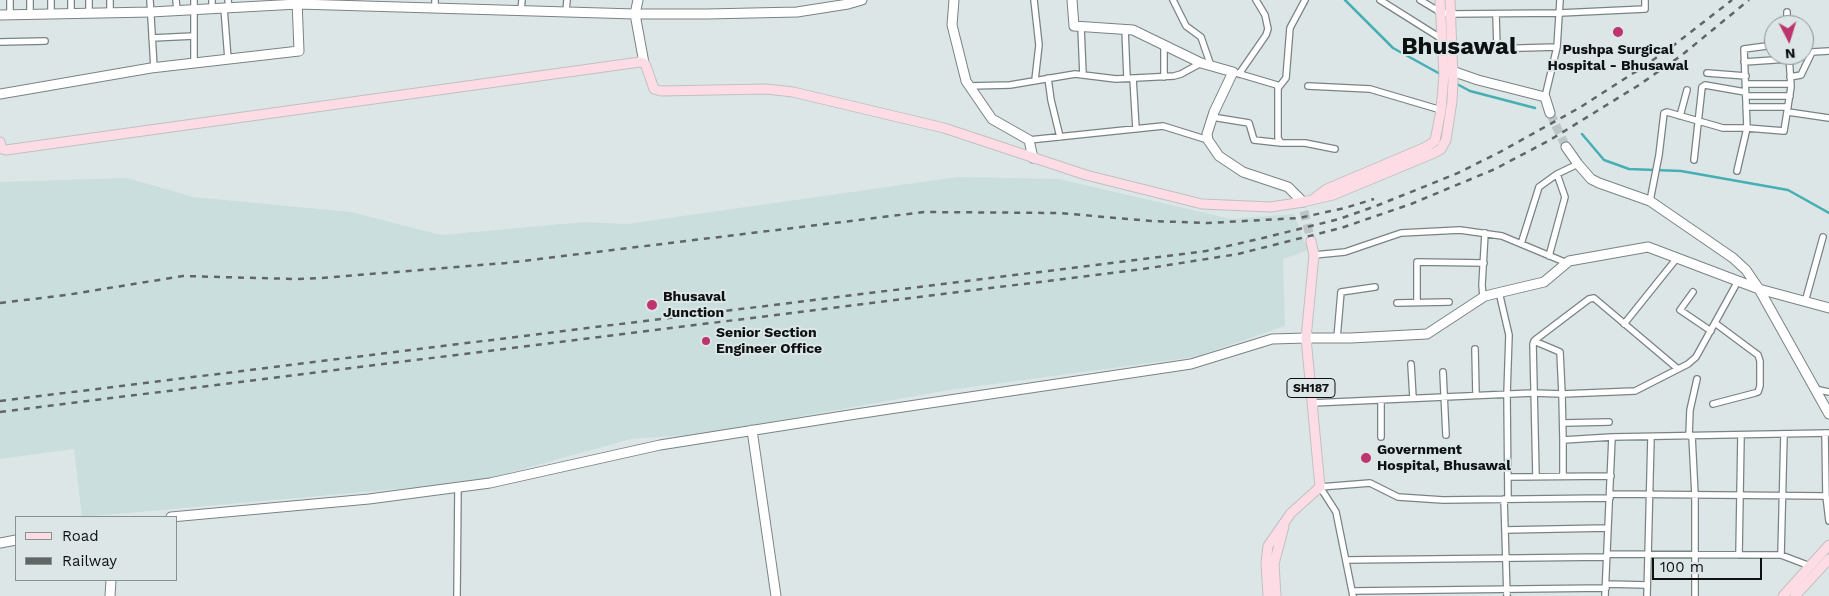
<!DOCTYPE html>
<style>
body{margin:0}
#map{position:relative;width:1829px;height:596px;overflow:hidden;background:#dce6e7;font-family:"Work Sans",sans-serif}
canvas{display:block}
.legend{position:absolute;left:15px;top:516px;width:162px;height:65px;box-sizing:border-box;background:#dce6e7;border:1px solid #8a9191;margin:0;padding:6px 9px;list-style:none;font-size:15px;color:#0e1111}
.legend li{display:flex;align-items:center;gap:10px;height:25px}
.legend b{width:25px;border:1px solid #8a9191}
.north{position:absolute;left:1764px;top:15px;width:50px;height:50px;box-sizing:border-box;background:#dce6e7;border:1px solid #8a9191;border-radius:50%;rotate:175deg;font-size:14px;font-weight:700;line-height:20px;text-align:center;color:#0e1111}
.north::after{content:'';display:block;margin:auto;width:18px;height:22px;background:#bd346e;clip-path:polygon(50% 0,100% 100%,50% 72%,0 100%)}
.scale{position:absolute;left:1652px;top:558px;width:110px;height:22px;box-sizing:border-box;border:2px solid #0e1111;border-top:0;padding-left:6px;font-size:15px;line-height:18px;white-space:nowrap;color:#0e1111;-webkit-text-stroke:4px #dce6e7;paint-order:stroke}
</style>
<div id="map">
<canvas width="1829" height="596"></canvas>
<ul class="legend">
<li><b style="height:6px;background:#fddce5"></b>Road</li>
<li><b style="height:6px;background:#606566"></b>Railway</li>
</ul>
<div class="north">N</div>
<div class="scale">100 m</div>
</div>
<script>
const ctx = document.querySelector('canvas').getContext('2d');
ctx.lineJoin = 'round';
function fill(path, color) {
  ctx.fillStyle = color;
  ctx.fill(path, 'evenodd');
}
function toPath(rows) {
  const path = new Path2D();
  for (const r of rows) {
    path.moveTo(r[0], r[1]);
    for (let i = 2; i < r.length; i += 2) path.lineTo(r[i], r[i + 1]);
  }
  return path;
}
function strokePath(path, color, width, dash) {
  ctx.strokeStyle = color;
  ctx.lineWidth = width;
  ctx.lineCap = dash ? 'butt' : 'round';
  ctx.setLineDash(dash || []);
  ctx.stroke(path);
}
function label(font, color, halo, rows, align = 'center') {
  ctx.font = font + ' "Work Sans",sans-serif';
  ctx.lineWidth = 4;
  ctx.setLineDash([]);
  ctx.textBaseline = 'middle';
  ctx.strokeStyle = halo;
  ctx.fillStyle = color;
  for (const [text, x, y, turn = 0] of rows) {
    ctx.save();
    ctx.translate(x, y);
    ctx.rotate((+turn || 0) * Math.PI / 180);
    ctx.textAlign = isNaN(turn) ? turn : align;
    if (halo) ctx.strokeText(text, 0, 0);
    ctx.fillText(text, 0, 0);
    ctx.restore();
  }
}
fill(toPath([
 [957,177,1059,179,1231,219,1294,214,1308,250,1283,259,1285,326,1195,357,949,390,702,434,631,439,476,482,82,517,74,449,0,459,0,182,127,178,193,197,351,212,441,235,584,222,627,224]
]), '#cadede');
strokePath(toPath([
 [1345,0,1393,48,1442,75],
 [1455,83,1470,91,1535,108],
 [1582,134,1604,160,1629,169,1681,171,1788,190,1829,213]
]), '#46afb3', 2.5);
strokePath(toPath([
 [1550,113,1566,147]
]), '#bdc6c7', 9, [9, 4.5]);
strokePath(toPath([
 [1304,211,1311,241]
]), '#bdc6c7', 9, [9, 4.5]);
const street = toPath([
 [10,0,10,15],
 [30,0,30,14],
 [150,0,154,68],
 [176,0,177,11],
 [212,0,212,9],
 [228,0,229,8],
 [1034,0,1039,45,1035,80],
 [1173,0,1186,26,1201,37,1211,66],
 [1380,0,1442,39],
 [1420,0,1440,12,1450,14,1560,13,1645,9,1645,0],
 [224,8,228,59],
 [435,8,435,0],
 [521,10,522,0],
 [566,12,567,0],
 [1787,12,1787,25],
 [89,13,89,0],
 [110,13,110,0],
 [51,14,51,0],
 [71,14,71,0],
 [1496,14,1497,48],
 [1081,27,1083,75],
 [1125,29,1127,78],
 [152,38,194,36],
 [0,42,45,41],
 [1452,50,1557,47],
 [1744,62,1789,59],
 [194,63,194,0],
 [1233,72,1277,85,1278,88,1278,138,1281,143,1305,143,1335,149],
 [1707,73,1746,76],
 [1239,74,1266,35,1268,29,1265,15,1256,0],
 [1164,77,1164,45],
 [1790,77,1801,75,1812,52,1829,51],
 [1048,78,1051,100,1060,137],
 [1133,78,1136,129],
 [1746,84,1791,84],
 [969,86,1010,85,1075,74,1116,79,1174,76,1181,74,1201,63],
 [1308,86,1370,89,1441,110],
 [1278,88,1286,78,1290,28,1305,0],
 [1746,96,1790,96],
 [1545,97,1557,47,1560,0],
 [1746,107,1788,107],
 [1788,112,1829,118],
 [1680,116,1687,90],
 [1212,117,1249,123,1254,140,1281,143],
 [1029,140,1163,126,1208,140],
 [1694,160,1702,87,1705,85,1745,92],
 [1737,171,1747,128,1744,49,1774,45],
 [1650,201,1659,155,1664,113,1667,112,1723,128,1747,128,1784,131,1791,87,1789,55],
 [1521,244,1539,187,1557,174,1578,164],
 [1314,255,1345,252,1401,233,1460,230,1502,236,1567,263],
 [1549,256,1565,197,1557,174],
 [1499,292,1509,335,1507,394,1508,499],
 [1693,292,1680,310,1711,331],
 [1483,297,1482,285,1485,233],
 [1417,302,1417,262,1484,263],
 [1805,302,1823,237],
 [1397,303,1449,302],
 [1624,324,1677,258],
 [1337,338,1341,292,1375,287],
 [1534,341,1560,352,1562,394,1635,391,1688,364,1696,357,1738,281],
 [1475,349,1476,395],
 [1411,364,1413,398],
 [1443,372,1446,435],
 [1815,389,1829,392],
 [1312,403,1533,393,1562,394,1563,440,1612,437],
 [1713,404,1755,393,1758,392,1760,386,1760,361,1758,355,1715,323],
 [1564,423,1609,422],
 [1825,433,1826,496,1829,521],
 [1689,436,1690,410,1697,379],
 [1692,436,1695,495,1695,596],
 [1381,437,1381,400],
 [1536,476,1533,344,1535,340,1589,299,1594,298,1678,369],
 [1563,476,1563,440],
 [1508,477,1611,476],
 [1610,494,1826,496],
 [1504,499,1507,596],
 [1505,530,1608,528],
 [1607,554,1781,555,1810,566],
 [1739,555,1741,435],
 [1781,555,1784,434],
 [1346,560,1607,557],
 [1606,584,1647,585],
 [1352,591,1606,588],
 [457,596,458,487],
 [1353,596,1336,512,1320,487,1370,483,1398,497,1443,500,1610,498],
 [1605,596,1612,437,1829,433],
 [1647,596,1651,437]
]);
const secondary = toPath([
 [638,0,635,14,644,63],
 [954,0,952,25,966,81,992,119,1029,140,1033,158],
 [1072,0,1074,26,1133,30,1201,63,1233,72,1214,112,1207,134,1208,140,1219,156,1243,172,1288,187,1303,202],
 [0,15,151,12,298,4,635,14,707,14,797,12,848,4,862,0],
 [1452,71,1478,80,1545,97,1550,113],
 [0,94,151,68,299,51,297,0],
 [1566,147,1578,164,1591,179,1599,183,1650,201,1733,258,1746,270,1759,289,1829,414],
 [752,430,776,596],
 [171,517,369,499,490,483,660,445,856,414,1191,364,1272,339,1306,338,1351,338,1427,334,1485,296,1544,282,1569,261,1648,247,1759,289,1829,308],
 [0,543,16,540],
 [110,596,111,580]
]);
const primary = toPath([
 [0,142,2,149,6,150,640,62,644,63,646,66,654,89,661,91,766,89,793,92,944,128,1086,175,1202,204,1271,207,1303,202,1333,195,1434,153,1441,149,1446,140,1452,101,1453,79,1450,0],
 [1316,197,1327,189,1426,147,1435,141,1441,110,1444,75,1440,0],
 [1268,596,1266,563,1268,546,1291,513,1320,487,1306,338,1314,255,1311,241],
 [1276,596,1274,564,1284,526],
 [1783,596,1829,545],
 [1795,596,1829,559]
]);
strokePath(street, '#7a8384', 8);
strokePath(secondary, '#7a8384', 11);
strokePath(primary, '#c0c1c1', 11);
strokePath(street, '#fff', 5.5);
strokePath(secondary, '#fff', 9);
strokePath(primary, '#fddce5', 9);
strokePath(toPath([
 [0,303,66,295,183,276,295,279,322,278,506,263,924,212,1059,213,1151,221,1208,223,1299,218,1345,208,1374,199],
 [0,401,1152,258,1206,251,1263,238,1339,219,1376,206,1458,173,1500,152,1579,108,1643,67,1674,45,1732,0],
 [0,412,1143,269,1238,254,1341,228,1411,204,1495,169,1550,140,1639,85,1682,55,1749,0]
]), '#606566', 2.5, [6, 6]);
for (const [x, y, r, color] of [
 [1618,32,6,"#bd346e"],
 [652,305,6,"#bd346e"],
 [706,341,5,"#bd346e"],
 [1366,458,6,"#bd346e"]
]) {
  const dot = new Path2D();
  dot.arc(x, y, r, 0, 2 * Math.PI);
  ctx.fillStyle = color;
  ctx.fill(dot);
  strokePath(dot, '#dce6e7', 2);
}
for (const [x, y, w] of [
 [1311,388,48]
]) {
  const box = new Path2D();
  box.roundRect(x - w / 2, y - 9.5, w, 19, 4);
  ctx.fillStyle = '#dce6e7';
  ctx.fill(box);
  strokePath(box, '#0e1111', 1);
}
label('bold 12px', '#0e1111', null, [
 ["SH187",1311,388]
]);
label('bold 14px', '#0e1111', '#dce6e7', [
 ["Pushpa Surgical",1618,50,"center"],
 ["Hospital - Bhusawal",1618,66,"center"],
 ["Bhusaval",663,297],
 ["Junction",663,313],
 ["Senior Section",716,333],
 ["Engineer Office",716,349],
 ["Government",1377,450],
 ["Hospital, Bhusawal",1377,466]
], 'left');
label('bold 24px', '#0e1111', '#dce6e7', [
 ["Bhusawal",1459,47]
]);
</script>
